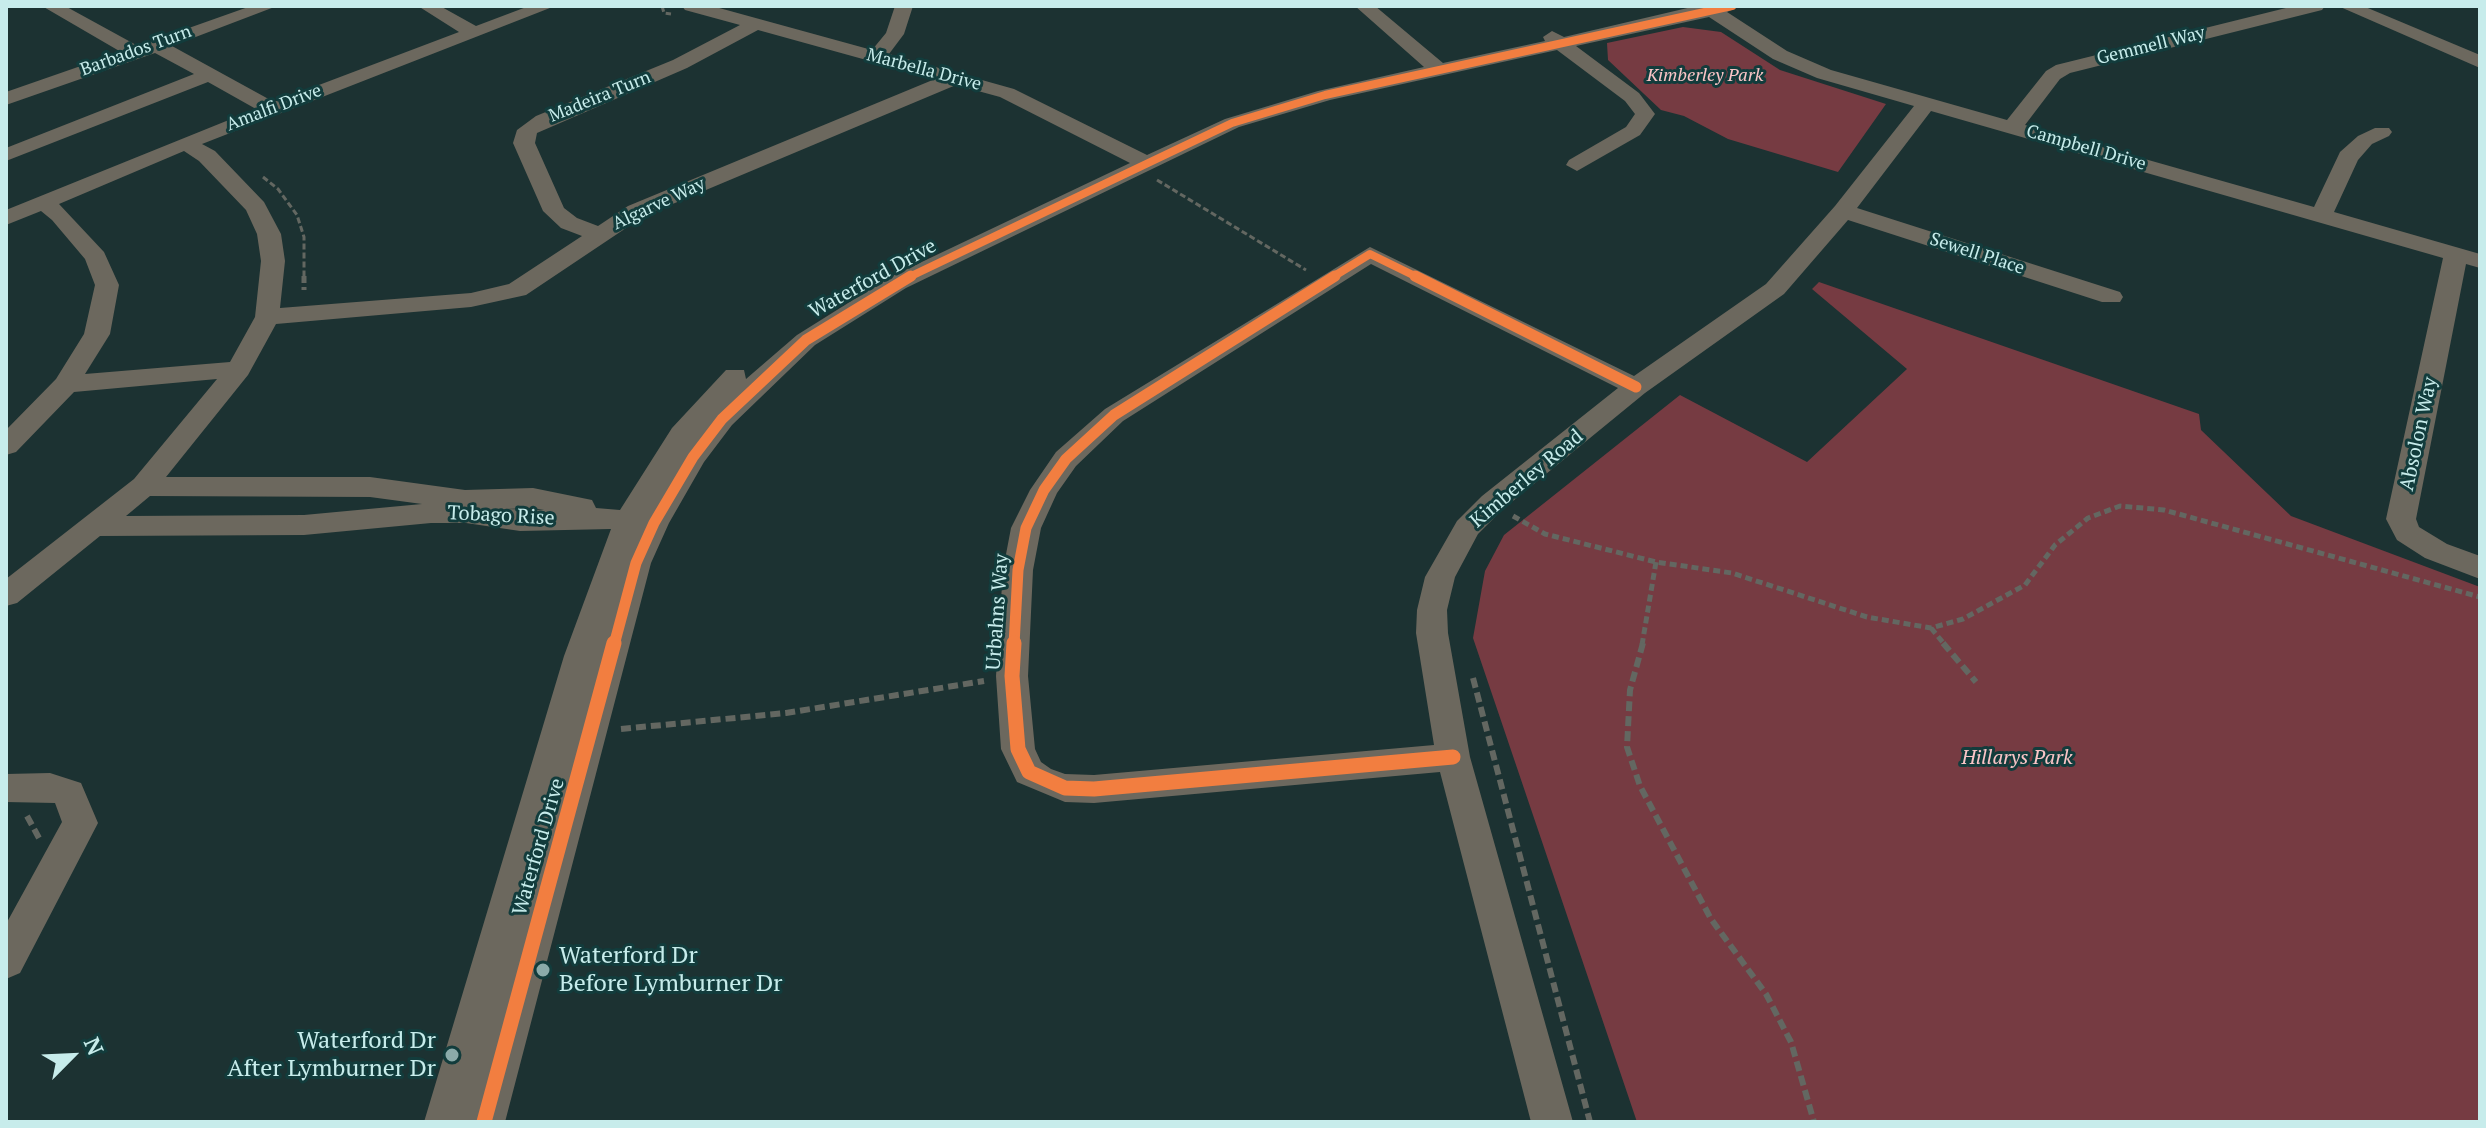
<!DOCTYPE html>
<style>
body{margin:0}
#map{position:relative;width:2486px;height:1128px;overflow:hidden;background:#1c3232;font-family:"PT Serif",serif}
canvas{display:block}
.frame{position:absolute;inset:0;border:8px solid #c7eceb;pointer-events:none}
.north{position:absolute;left:32px;top:1016px;width:80px;height:80px;-webkit-text-stroke:6px #123c3c;paint-order:stroke;rotate:66deg;font-size:22px;font-weight:700;line-height:32px;text-align:center;color:#c7eceb}
.north::after{content:'';display:block;margin:auto;width:28px;height:36px;background:#c7eceb;clip-path:polygon(50% 0,100% 100%,50% 72%,0 100%)}
</style>
<div id="map">
<canvas width="2486" height="1128"></canvas>
<div class="frame"></div>
<div class="north">N</div>
</div>
<script>
const ctx = document.querySelector('canvas').getContext('2d');
ctx.lineJoin = 'round';
function fill(path, color) {
  ctx.fillStyle = color;
  ctx.fill(path, 'evenodd');
}
function toPath(rows) {
  const path = new Path2D();
  for (const r of rows) {
    path.moveTo(r[0], r[1]);
    for (let i = 2; i < r.length; i += 2) path.lineTo(r[i], r[i + 1]);
  }
  return path;
}
function strokePath(path, color, width, dash) {
  ctx.strokeStyle = color;
  ctx.lineWidth = width;
  ctx.lineCap = dash ? 'butt' : 'round';
  ctx.setLineDash(dash || []);
  ctx.stroke(path);
}
function label(font, color, halo, rows, align = 'center') {
  ctx.font = font + ' "PT Serif",serif';
  ctx.lineWidth = 6;
  ctx.setLineDash([]);
  ctx.textBaseline = 'middle';
  ctx.strokeStyle = halo;
  ctx.fillStyle = color;
  for (const [text, x, y, turn = 0] of rows) {
    ctx.save();
    ctx.translate(x, y);
    ctx.rotate((+turn || 0) * Math.PI / 180);
    ctx.textAlign = isNaN(turn) ? turn : align;
    if (halo) ctx.strokeText(text, 0, 0);
    ctx.fillText(text, 0, 0);
    ctx.restore();
  }
}
fill(toPath([
 [1683,27,1721,32,1780,70,1886,104,1838,172,1728,139,1684,116,1661,110,1608,60,1607,43],
 [1819,282,2199,414,2201,430,2291,516,2480,587,2480,1122,1637,1122,1473,638,1485,571,1504,535,1680,395,1807,462,1907,369,1812,289]
]), '#763b42');
strokePath(toPath([
 [662,6,664,13,671,14],
 [263,177,278,189,297,215,304,237,304,278],
 [1157,180,1306,270]
]), '#636761', 3, [6, 3]);
strokePath(toPath([
 [304,276,304,290],
 [1513,516,1545,534,1656,562,1732,573,1867,617,1931,628,1963,619,2025,585,2055,545,2088,518,2120,506,2164,510,2480,597],
 [1931,628,1945,645],
 [1642,645,1656,562]
]), '#636761', 5, [7, 4]);
strokePath(toPath([
 [1643,643,1630,690,1627,747,1640,786,1711,919,1766,994,1791,1042,1814,1122],
 [1943,643,1976,682],
 [1473,678,1590,1122],
 [621,729,786,713,984,681],
 [27,816,39,838]
]), '#636761', 6, [10, 5]);
fill(toPath([
 [42,6,65,6,138,46,251,6,277,6,172,46,274,102,459,32,418,6,440,6,476,26,529,6,555,6,202,144,215,151,264,202,281,234,285,261,280,308,471,293,509,284,582,236,561,228,543,211,513,143,517,130,536,116,673,60,740,25,685,10,682,6,712,6,872,50,886,33,895,6,913,6,904,34,889,54,1014,89,1147,155,1225,119,1318,91,1424,67,1355,6,1375,6,1443,63,1545,41,1543,37,1552,31,1564,37,1696,6,1741,6,1727,12,1787,51,1831,70,2007,120,2046,71,2056,65,2294,6,2325,6,2322,10,2070,73,2060,79,2025,125,2314,207,2340,152,2358,136,2375,128,2389,128,2392,132,2389,136,2372,144,2358,160,2334,212,2480,254,2480,268,2466,264,2416,519,2419,527,2447,544,2480,556,2480,579,2425,558,2397,540,2386,519,2443,258,1931,111,1857,208,2120,292,2123,297,2120,302,2102,302,1848,220,1784,294,1645,393,1502,510,1478,534,1455,577,1447,610,1448,633,1470,757,1573,1122,1531,1122,1440,772,1094,803,1065,802,1017,782,1001,749,996,676,1003,570,1011,528,1030,490,1056,452,1105,409,1370,247,1634,376,1766,284,1835,206,1914,106,1817,78,1773,59,1709,17,1576,46,1639,93,1655,114,1640,135,1577,171,1566,165,1569,160,1626,127,1635,114,1625,101,1557,50,1330,100,1239,127,906,288,815,345,732,425,704,462,669,523,651,563,505,1122,424,1122,564,656,611,529,520,531,466,523,431,523,304,535,100,536,17,603,6,606,6,579,134,479,217,379,74,392,16,452,6,455,6,430,56,379,84,334,95,285,85,259,52,220,41,211,6,225,6,210,256,109,208,82,6,161,6,148,194,74,155,53,6,105,6,92,121,52,42,6],
 [758,30,935,79,628,206,598,226,577,218,564,208,535,143,537,133,687,68,758,30],
 [956,85,1000,97,1130,163,888,278,797,335,746,379,744,370,726,370,672,428,620,510,596,508,592,500,533,488,465,490,370,477,166,477,248,375,276,324,471,307,526,295,644,216,956,85],
 [184,151,199,161,246,210,257,234,261,261,255,317,230,362,85,374,110,334,119,285,104,252,59,204,184,151],
 [1371,264,1618,388,1482,496,1457,521,1425,577,1417,610,1416,633,1434,745,1094,775,1065,774,1051,769,1041,762,1035,749,1028,676,1033,570,1041,528,1057,493,1076,466,1123,421,1371,264],
 [150,496,370,497,422,504,304,515,126,516,150,496],
 [533,508,544,510,505,509,533,508],
 [2338,6,2363,6,2480,55,2480,68,2338,6],
 [50,773,81,783,98,823,20,973,6,979,6,924,62,822,55,803,6,802,6,774,50,773]
]), '#6c685e');
strokePath(toPath([
 [907,278,1232,123,1325,95,1732,6],
 [1331,278,1370,254,1419,278]
]), '#f27e40', 8);
strokePath(toPath([
 [1415,276,1636,387],
 [614,645,636,563,654,523,693,457,722,419,806,340,911,276],
 [1014,645,1018,570,1026,528,1044,490,1066,459,1114,415,1335,276]
]), '#f27e40', 11);
strokePath(toPath([
 [1014,643,1012,676,1018,749,1029,772,1065,788,1094,789,1453,757],
 [484,1122,614,643]
]), '#f27e40', 15);
for (const [x, y, r, color] of [
 [543,970,8,"#8babaa"],
 [452,1055,8,"#8babaa"]
]) {
  const dot = new Path2D();
  dot.arc(x, y, r, 0, 2 * Math.PI);
  ctx.fillStyle = color;
  ctx.fill(dot);
  strokePath(dot, '#123c3c', 3);
}
label('18px', '#c7eceb', '#123c3c', [
 ["Gemmell Way",2151,46,-14],
 ["Barbados Turn",136,51,-20],
 ["Marbella Drive",924,70,15],
 ["Madeira Turn",600,97,-22],
 ["Amalfi Drive",274,108,-21],
 ["Campbell Drive",2086,148,16],
 ["Algarve Way",659,204,-25],
 ["Sewell Place",1977,254,18]
]);
label('italic 18px', '#fbc5c7', '#123c3c', [
 ["Kimberley Park",1705,76]
]);
label('20px', '#c7eceb', '#123c3c', [
 ["Waterford Drive",873,279,-29],
 ["Absolon Way",2419,434,-78],
 ["Kimberley Road",1527,479,-40],
 ["Tobago Rise",501,516,3],
 ["Urbahns Way",998,612,-86],
 ["Waterford Drive",539,847,-74]
]);
label('italic 20px', '#fbc5c7', '#123c3c', [
 ["Hillarys Park",2017,758]
]);
label('24px', '#c7eceb', '#123c3c', [
 ["Waterford Dr",559,956],
 ["Before Lymburner Dr",559,984],
 ["Waterford Dr",436,1041,"right"],
 ["After Lymburner Dr",436,1069,"right"]
], 'left');
</script>
